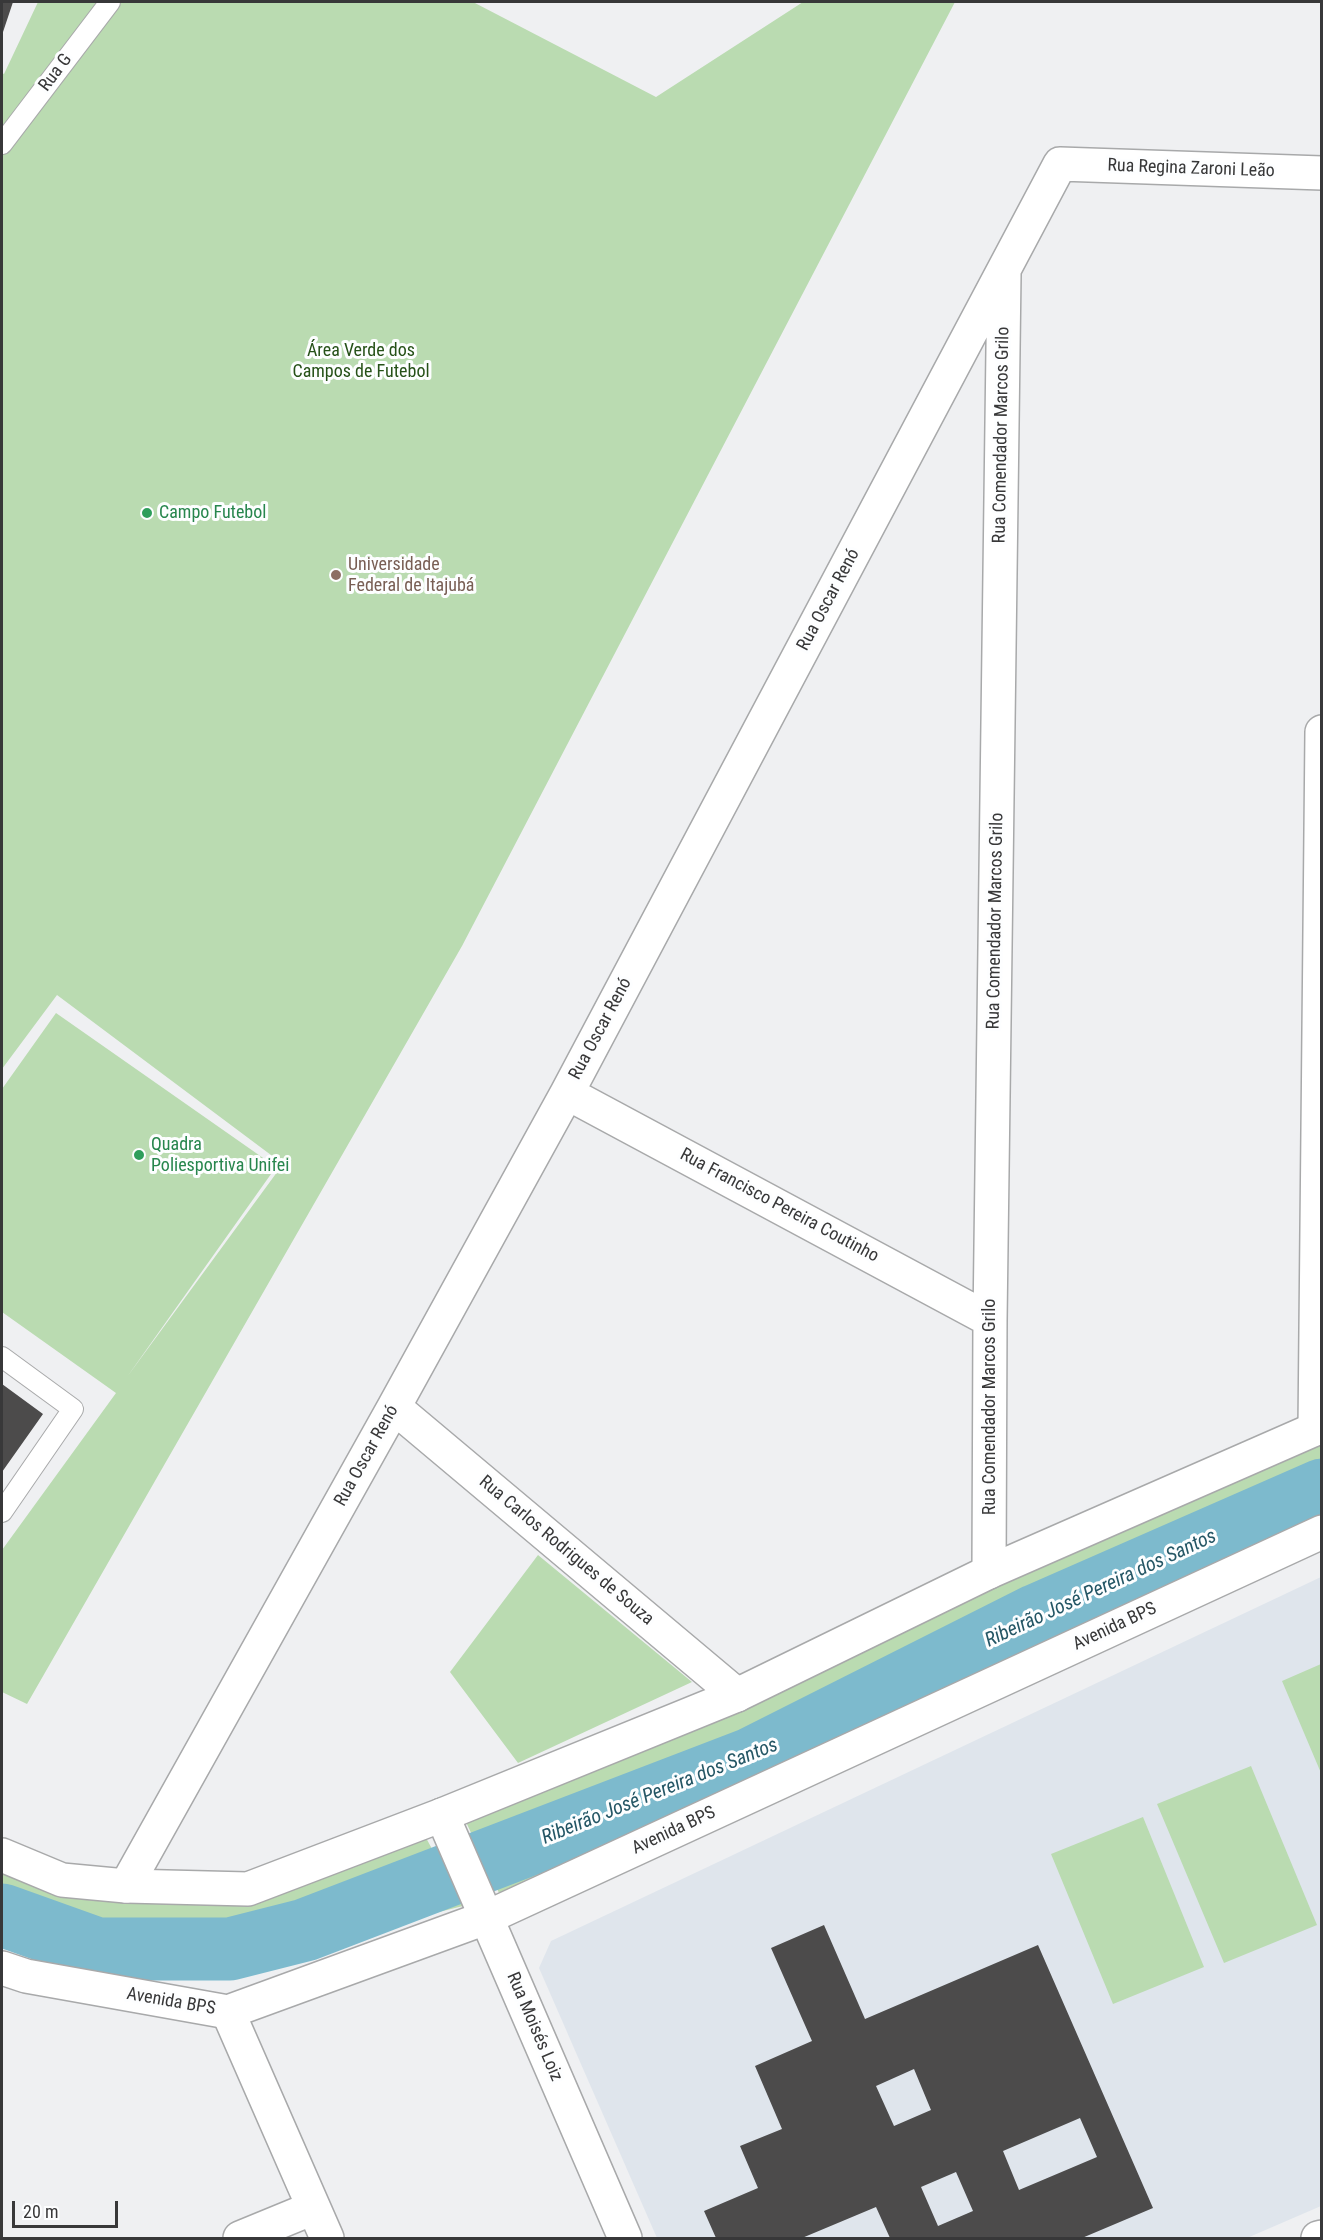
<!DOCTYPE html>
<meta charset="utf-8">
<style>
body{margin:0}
#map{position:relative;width:1323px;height:2240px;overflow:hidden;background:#eff0f2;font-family:"Roboto Condensed",sans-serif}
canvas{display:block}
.frame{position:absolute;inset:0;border:3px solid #383839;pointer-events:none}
.scale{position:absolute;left:12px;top:2201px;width:106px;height:27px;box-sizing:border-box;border:3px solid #383839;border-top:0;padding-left:8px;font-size:18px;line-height:21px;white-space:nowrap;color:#383839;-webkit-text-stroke:4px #fdfeff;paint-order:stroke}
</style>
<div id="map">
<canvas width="1323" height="2240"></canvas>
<div class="frame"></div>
<div class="scale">20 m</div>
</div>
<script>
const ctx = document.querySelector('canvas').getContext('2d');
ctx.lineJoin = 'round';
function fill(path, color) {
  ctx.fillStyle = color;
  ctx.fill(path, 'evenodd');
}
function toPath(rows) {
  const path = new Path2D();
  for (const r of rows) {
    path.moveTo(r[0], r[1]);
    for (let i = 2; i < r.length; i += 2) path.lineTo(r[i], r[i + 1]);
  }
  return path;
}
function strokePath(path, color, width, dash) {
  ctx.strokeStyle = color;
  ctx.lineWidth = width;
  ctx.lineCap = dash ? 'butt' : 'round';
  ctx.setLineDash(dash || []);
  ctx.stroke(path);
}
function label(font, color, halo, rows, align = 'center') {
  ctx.font = font + ' "Roboto Condensed",sans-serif';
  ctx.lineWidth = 6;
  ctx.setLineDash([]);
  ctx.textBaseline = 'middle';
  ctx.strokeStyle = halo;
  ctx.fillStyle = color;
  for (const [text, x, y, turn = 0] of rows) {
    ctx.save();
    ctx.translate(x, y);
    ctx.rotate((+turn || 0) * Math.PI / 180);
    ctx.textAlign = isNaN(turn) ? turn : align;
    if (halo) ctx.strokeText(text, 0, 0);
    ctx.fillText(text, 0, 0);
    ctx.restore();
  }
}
fill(toPath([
 [1321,1577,1321,2206,1247,2238,657,2238,539,1968,551,1941]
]), '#dfe5ec');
fill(toPath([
 [38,2,473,2,656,97,803,2,955,2,462,946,27,1704,2,1692,2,1550,116,1393,2,1312,2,1089,56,1013,276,1167,127,1377,283,1164,57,995,2,1069,2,73,4,74],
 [1321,1433,1321,1514,499,1893,466,1822,1106,1539],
 [538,1555,692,1682,518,1763,450,1672],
 [1321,1664,1321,1773,1282,1681],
 [1251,1766,1317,1925,1224,1963,1157,1804],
 [1143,1817,1204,1967,1113,2004,1051,1854],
 [425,1836,463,1906,235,1963,94,1961,2,1936,2,1860,199,1898]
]), '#badbb1');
strokePath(toPath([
 [2,1915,97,1949,230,1949,305,1930,751,1759,1037,1615,1322,1490]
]), '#7dbacd', 63);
fill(toPath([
 [2,2,13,2,2,35],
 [2,1384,43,1414,2,1472],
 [824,1925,865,2019,1038,1945,1153,2208,1082,2238,890,2238,876,2207,802,2238,716,2238,704,2211,758,2188,740,2146,782,2129,755,2066,812,2041,771,1948],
 [914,2069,931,2110,894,2126,876,2086],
 [1080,2118,1097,2157,1019,2190,1003,2151],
 [956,2172,973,2211,938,2226,921,2187]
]), '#4c4b4b');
const lane = toPath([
 [2,144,110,2],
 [2,1357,73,1409,2,1512]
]);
const street = toPath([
 [567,1093,990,1320],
 [394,1407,737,1695],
 [1315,1429,1322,732],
 [989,1572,990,1320,1004,274],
 [442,1815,625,2238],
 [126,1886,394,1407,567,1093,1060,164,1322,173],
 [228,2012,327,2238],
 [240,2238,313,2208],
 [1318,2238,1322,2237]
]);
const secondary = toPath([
 [2,1855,62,1880,126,1886,248,1889,442,1815,737,1695,989,1572,1322,1426],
 [2,1968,26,1976,228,2012,488,1917,1322,1532]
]);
strokePath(lane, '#a8a9aa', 22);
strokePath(street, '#a8a9aa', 36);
strokePath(secondary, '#a8a9aa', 36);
strokePath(lane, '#fff', 20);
strokePath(street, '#fff', 33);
strokePath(secondary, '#fff', 33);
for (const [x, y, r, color] of [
 [147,513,6,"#2e9e5b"],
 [336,575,6,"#8d6e63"],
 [139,1155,6,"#2e9e5b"]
]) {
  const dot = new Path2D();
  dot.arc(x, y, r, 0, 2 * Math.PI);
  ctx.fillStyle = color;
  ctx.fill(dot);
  strokePath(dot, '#fdfeff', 2);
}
label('18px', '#383839', '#fdfeff', [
 ["Rua G",56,73,-53],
 ["Rua Regina Zaroni Leão",1191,169,2],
 ["Rua Comendador Marcos Grilo",1002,435,-89],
 ["Rua Oscar Renó",829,600,-62],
 ["Rua Comendador Marcos Grilo",996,921,-89],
 ["Rua Oscar Renó",601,1029,-62],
 ["Rua Francisco Pereira Coutinho",779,1206,28],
 ["Rua Comendador Marcos Grilo",990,1407,-90],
 ["Rua Oscar Renó",367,1456,-61],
 ["Rua Carlos Rodrigues de Souza",566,1551,40],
 ["Avenida BPS",1115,1627,-25],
 ["Avenida BPS",674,1831,-25],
 ["Avenida BPS",171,2002,10],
 ["Rua Moisés Loiz",534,2027,67]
]);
label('18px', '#265118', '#fdfeff', [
 ["Área Verde dos",361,351],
 ["Campos de Futebol",361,372]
]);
label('18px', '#27864d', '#fdfeff', [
 ["Campo Futebol",159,513],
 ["Quadra",151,1145],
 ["Poliesportiva Unifei",151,1166]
], 'left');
label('18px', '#785e54', '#fdfeff', [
 ["Universidade",348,565],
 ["Federal de Itajubá",348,586]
], 'left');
label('italic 20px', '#245665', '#fdfeff', [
 ["Ribeirão José Pereira dos Santos",1101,1589,-25],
 ["Ribeirão José Pereira dos Santos",660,1792,-22]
]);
</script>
